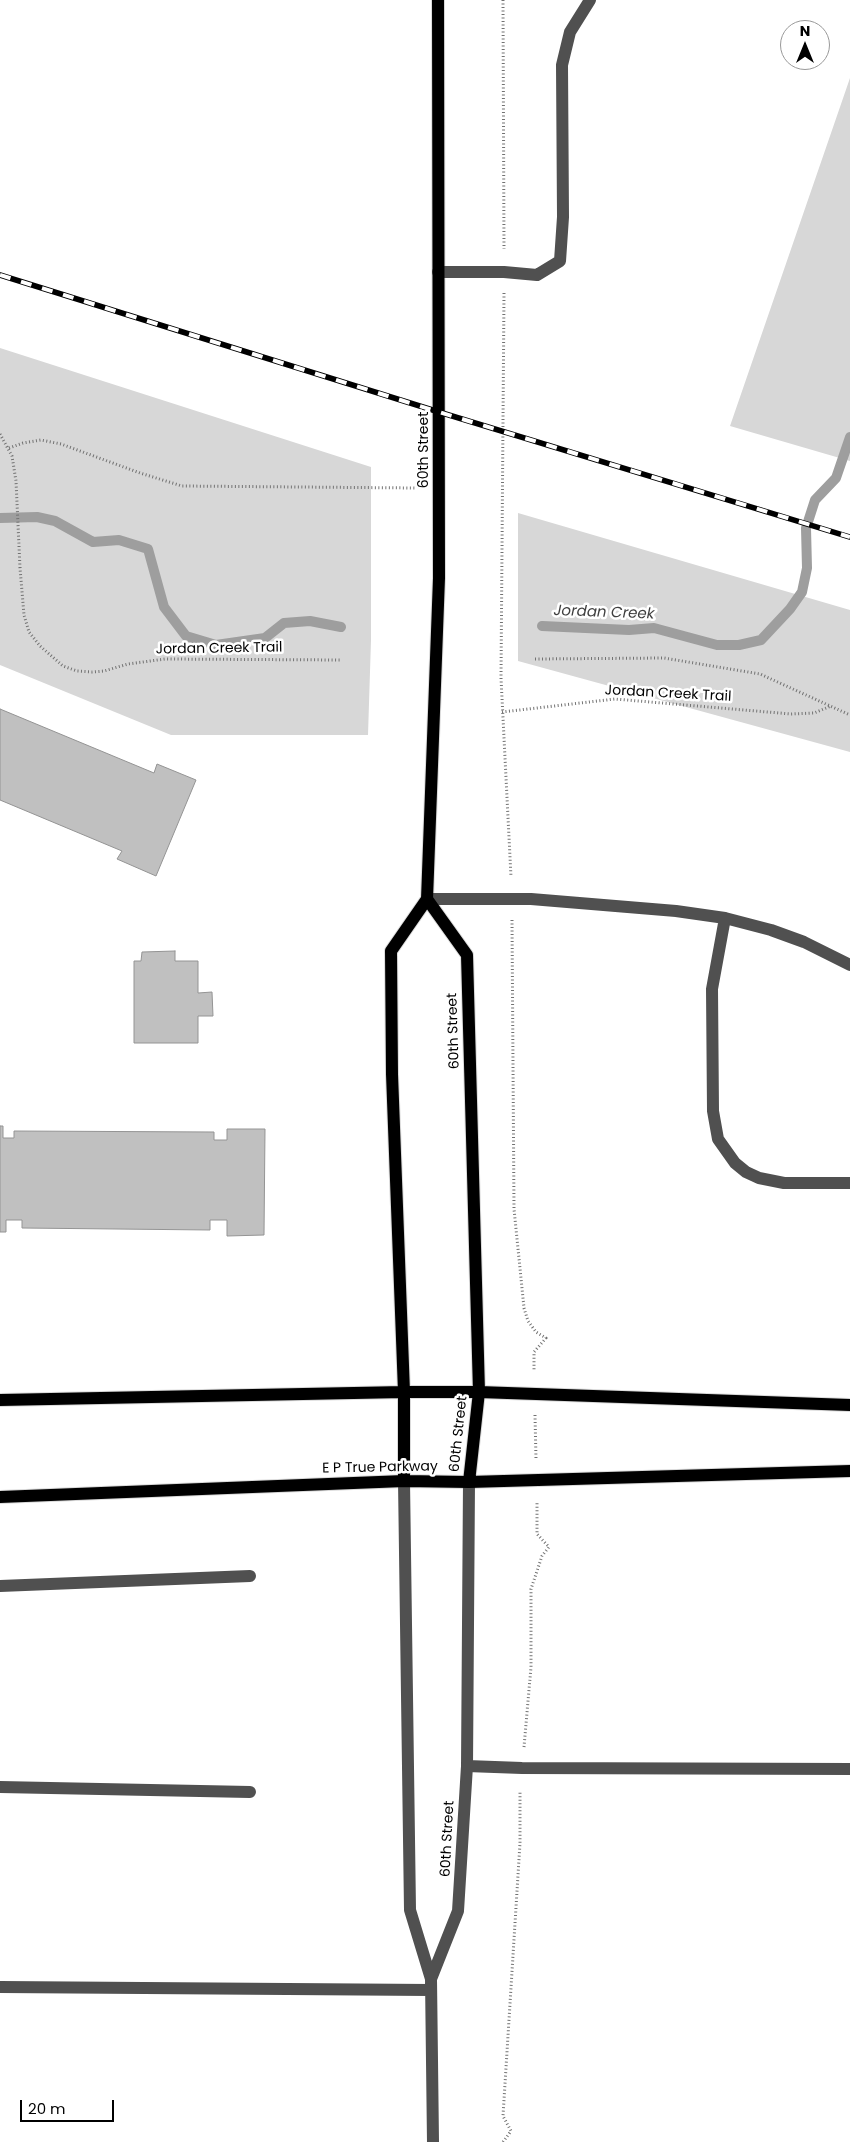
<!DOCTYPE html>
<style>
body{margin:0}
#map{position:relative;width:850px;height:2142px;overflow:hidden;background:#fff;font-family:Poppins,sans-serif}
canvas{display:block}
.north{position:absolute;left:780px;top:20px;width:50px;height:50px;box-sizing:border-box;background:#fff;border:1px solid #999;border-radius:50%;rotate:0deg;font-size:14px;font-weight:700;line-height:20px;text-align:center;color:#000}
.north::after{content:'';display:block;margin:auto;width:18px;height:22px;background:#000;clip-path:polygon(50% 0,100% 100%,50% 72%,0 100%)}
.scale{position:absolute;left:20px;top:2100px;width:94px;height:22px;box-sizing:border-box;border:2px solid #000;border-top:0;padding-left:6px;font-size:15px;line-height:18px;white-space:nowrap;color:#000;-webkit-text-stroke:4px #fff;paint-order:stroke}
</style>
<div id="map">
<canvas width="850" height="2142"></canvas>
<div class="north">N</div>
<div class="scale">20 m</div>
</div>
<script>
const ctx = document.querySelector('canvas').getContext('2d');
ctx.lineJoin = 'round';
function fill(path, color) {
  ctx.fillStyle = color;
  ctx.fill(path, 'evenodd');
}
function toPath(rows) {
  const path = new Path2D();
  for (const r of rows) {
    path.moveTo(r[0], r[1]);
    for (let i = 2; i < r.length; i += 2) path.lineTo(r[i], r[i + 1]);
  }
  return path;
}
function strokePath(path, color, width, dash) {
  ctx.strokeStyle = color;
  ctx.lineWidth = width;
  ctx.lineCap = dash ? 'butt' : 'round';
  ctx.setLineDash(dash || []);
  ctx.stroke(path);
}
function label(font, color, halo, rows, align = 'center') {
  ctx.font = font + ' Poppins,sans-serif';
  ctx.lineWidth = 5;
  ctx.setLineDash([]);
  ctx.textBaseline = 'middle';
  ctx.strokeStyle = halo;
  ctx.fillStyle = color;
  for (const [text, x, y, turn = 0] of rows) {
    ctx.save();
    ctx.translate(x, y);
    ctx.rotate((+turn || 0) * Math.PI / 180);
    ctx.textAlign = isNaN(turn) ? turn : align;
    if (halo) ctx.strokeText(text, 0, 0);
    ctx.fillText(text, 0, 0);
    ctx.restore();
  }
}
fill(toPath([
 [850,78,850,461,730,426],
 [0,348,371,467,371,640,368,735,171,735,0,665],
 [518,513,850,610,850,752,518,661]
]), '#d7d7d7');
strokePath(toPath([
 [0,518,37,517,55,521,93,542,119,540,148,549,164,607,186,636,216,645,265,638,284,623,310,621,341,627],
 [542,626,629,630,654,628,717,645,739,645,761,640,790,609,802,592,807,568,806,528,815,500,836,478,850,437]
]), '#9e9e9e', 10);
const building = toPath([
 [0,709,154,773,157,764,196,780,156,876,117,859,122,851,0,800,0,709],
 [175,951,175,961,198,961,198,993,212,992,213,1016,198,1016,198,1043,134,1043,134,961,141,961,142,952,175,951],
 [0,1126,3,1126,3,1138,14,1138,14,1131,214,1132,214,1140,227,1140,227,1129,265,1129,264,1235,227,1236,227,1220,210,1220,210,1230,22,1228,22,1220,6,1220,6,1232,0,1232,0,1126]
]);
fill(building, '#c0c0c0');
strokePath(building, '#949494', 1);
const major = toPath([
 [427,899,467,955,479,1392,469,1482],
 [0,1400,404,1392,479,1392,850,1405],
 [404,1481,404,1392,392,1074,391,951,427,899,439,578,438,0],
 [0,1497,404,1481,469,1482,850,1471]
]);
strokePath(major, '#dbdbdb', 14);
strokePath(toPath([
 [503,0,504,249],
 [504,293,501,678,511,877],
 [0,434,12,456,16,481,20,568,24,615,29,632,40,646,63,666,77,671,92,672,104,671,128,664,165,659,341,660],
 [9,448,23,443,41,440,61,444,140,473,182,486,416,488],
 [535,659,664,658,760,674,850,715],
 [502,712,615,699,791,714,814,713,831,706],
 [512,920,514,1209,524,1308,528,1321,536,1332,546,1338,534,1352,534,1371],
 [535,1415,536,1459],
 [524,1747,531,1667,531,1589,542,1556,549,1547,537,1534,537,1502],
 [503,2142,511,2131,503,2116,520,1843,520,1791]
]), '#727272', 3, [1, 2.5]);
strokePath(toPath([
 [438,272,504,272,537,275,560,261,563,217,562,65,570,32,590,0],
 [427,899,531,899,676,911,725,918,771,930,804,942,850,965],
 [725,918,712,989,713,1111,718,1139,735,1163,746,1172,759,1178,784,1183,850,1183],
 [404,1481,410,1910,431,1979,433,2142],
 [0,1586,250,1576],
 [467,1766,522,1768,850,1769],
 [0,1787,250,1792],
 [431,1979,458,1911,467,1766,469,1482],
 [0,1987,431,1990]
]), '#505050', 12);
strokePath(major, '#000', 12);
const rail = toPath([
 [0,275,439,412,850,537]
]);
strokePath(rail, '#000', 5.5);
strokePath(rail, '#fff', 4, [11]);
label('14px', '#000', '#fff', [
 ["60th Street",424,450,-90],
 ["Jordan Creek Trail",219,649,-1],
 ["Jordan Creek Trail",668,694,3],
 ["60th Street",454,1031,-92],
 ["60th Street",459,1434,-84],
 ["E P True Parkway",380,1468,-1],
 ["60th Street",448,1839,-87]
]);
label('italic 15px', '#3f3f3f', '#fff', [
 ["Jordan Creek",604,613,2]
]);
</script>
